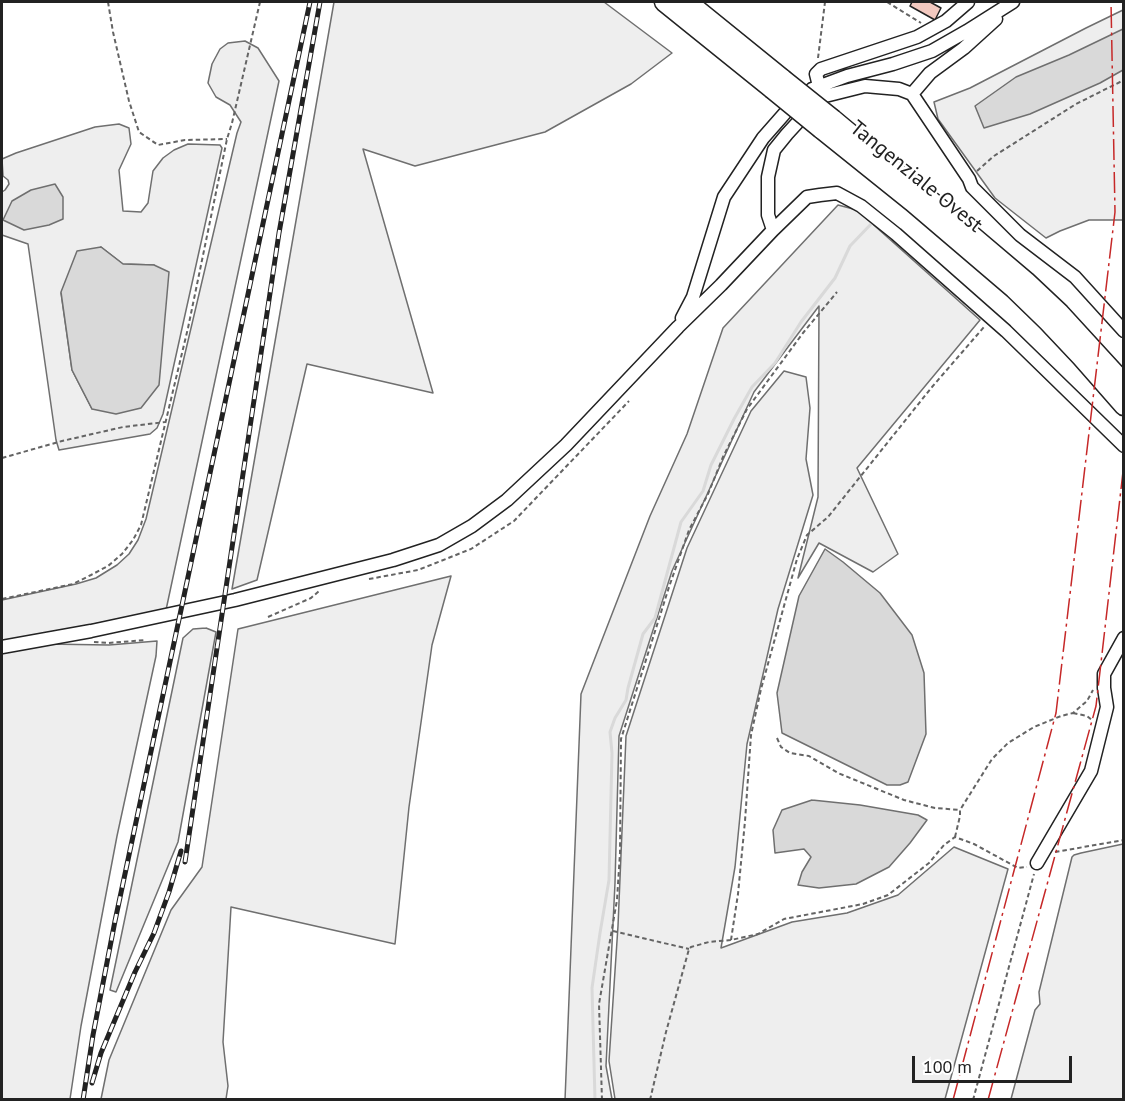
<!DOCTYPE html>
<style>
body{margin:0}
#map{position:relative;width:1125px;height:1101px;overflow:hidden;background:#fff;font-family:"PT Sans",sans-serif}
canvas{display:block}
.frame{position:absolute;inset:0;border:3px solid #222;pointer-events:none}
.scale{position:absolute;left:912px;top:1056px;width:160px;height:27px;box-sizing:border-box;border:3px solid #222;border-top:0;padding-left:8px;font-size:18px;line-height:21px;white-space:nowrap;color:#222;-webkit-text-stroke:4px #fff;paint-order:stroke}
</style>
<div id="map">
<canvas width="1125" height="1101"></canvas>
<div class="frame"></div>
<div class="scale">100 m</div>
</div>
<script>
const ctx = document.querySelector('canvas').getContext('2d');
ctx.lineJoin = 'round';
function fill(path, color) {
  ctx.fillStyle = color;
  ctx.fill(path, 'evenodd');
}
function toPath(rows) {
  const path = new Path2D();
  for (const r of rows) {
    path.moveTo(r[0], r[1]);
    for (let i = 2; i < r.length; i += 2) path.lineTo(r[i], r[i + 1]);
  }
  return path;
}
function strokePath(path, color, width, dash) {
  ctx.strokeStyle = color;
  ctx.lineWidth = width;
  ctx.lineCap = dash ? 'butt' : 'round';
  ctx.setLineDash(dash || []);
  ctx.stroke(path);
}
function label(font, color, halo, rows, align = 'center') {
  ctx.font = font + ' "PT Sans",sans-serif';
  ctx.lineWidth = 4.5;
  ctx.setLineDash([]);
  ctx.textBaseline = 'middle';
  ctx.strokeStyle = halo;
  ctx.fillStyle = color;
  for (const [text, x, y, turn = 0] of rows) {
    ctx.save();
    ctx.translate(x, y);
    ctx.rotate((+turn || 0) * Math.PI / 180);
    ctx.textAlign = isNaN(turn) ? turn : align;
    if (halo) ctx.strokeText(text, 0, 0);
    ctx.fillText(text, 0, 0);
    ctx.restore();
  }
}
const green = toPath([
 [334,2,604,2,672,53,631,84,545,132,415,166,363,149,433,393,307,364,257,580,232,589,334,2],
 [1123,10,1123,220,1089,220,1060,231,1046,238,995,198,938,119,934,102,970,88,1086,28,1123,10],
 [245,41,258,48,279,81,166,610,2,642,2,600,76,584,96,578,117,565,129,554,138,540,146,519,237,133,241,122,230,105,216,97,208,83,212,64,220,49,228,43,245,41],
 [119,124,129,128,131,144,119,170,123,211,141,212,148,203,153,171,163,158,174,150,188,144,220,145,222,148,163,414,157,428,150,434,59,450,56,440,28,244,2,235,2,192,5,190,9,184,8,180,3,176,2,159,16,153,95,127,119,124],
 [101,247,123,264,154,265,92,409,72,370,61,293,101,247],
 [838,205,857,210,980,320,857,468,898,554,873,572,819,543,798,578,818,497,819,306,754,392,672,571,619,736,615,883,606,1066,612,1099,565,1100,581,694,650,516,687,434,723,328,838,205],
 [784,371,806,377,810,408,806,459,813,495,778,609,747,744,735,867,721,948,792,922,847,913,898,895,954,847,1008,869,945,1099,615,1099,609,1061,618,926,626,736,687,548,751,411,784,371],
 [451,576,432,645,409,807,395,944,231,907,223,1042,228,1086,226,1099,101,1099,109,1060,171,910,202,867,238,629,451,576],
 [206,628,216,632,178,842,116,992,110,990,183,638,193,629,206,628],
 [157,641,156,656,117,836,81,1026,70,1099,2,1100,2,653,46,644,109,645,157,641],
 [1123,844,1123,1099,1011,1099,1035,1010,1040,1004,1039,992,1072,857,1074,855,1081,853,1123,844]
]);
fill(green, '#eee');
strokePath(green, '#6f6f6f', 1.5);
const water = toPath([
 [1123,29,1123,70,1100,83,1030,114,984,128,975,106,1016,77,1069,55,1123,29],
 [55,184,63,197,63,219,49,225,24,230,3,220,12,201,31,190,55,184],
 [101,247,123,264,154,265,169,272,159,385,141,408,116,414,92,409,72,370,61,292,77,251,101,247],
 [825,549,843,562,880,593,912,635,924,673,926,734,908,782,900,785,887,785,782,733,777,693,799,596,825,549],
 [812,800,860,805,918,815,927,820,910,843,889,867,856,884,819,888,798,885,802,872,811,857,804,849,775,853,773,830,782,810,812,800]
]);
fill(water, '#d9d9d9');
strokePath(water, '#6f6f6f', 1.5);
strokePath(toPath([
 [595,1100,592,988,600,933,609,880,612,753,610,732,615,718,626,700,628,688,643,634,655,618,681,522,703,491,711,465,734,419,752,387,775,363,801,322,835,278,850,246,872,223]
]), '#d9d9d9', 3);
const building = toPath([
 [912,2,930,2,941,8,935,20,910,6,912,2]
]);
fill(building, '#f3c9c0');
strokePath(building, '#222', 1.5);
const minor = toPath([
 [819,86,816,74,821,69,917,37,946,21,968,2],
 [912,94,930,73,964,48,996,19],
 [773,230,768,215,768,177,774,150,787,134,821,97,865,86,899,89,912,94,969,179,972,187,1020,235,1075,277,1124,331],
 [682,318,693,297,724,197,763,138,785,113,812,89,847,76,893,64,932,51,967,31,1013,2],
 [2,647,91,631,235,600,393,560,439,545,472,526,507,500,566,445,678,327,721,285,773,230,807,197,820,195,837,193,861,206,896,234,1006,331,1124,446],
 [1037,863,1091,771,1107,707,1104,688,1104,674,1124,638]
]);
const highway = toPath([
 [664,2,772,89],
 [688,2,783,79],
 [833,119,941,209,1026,281,1060,313,1124,383],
 [821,129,912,202,1014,289,1048,322,1081,357,1124,406]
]);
strokePath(minor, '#222', 15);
strokePath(highway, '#222', 21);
strokePath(toPath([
 [108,2,113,32,129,101,139,132,158,145,185,140,227,139],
 [887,2,921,23],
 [818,58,825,2],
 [977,171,994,156,1076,104,1124,80],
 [2,458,62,441,123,427,165,422],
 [369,579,418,570,471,549,514,521,629,401],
 [2,599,73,584,91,575,108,566,122,554,133,540,141,525,188,328,227,139,232,123,260,2],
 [268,617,311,598,319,591],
 [94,642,108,643,146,640],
 [1073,713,1087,716,1093,721],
 [777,738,781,747,790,753,809,756,838,773,904,800,935,808,960,810],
 [955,837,960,816,960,810,992,759,1008,743,1034,727,1061,716,1073,713,1087,701,1093,690],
 [1055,852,1124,840],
 [613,931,689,949],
 [731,940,738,894,745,821,751,735,761,689,797,559,807,535,828,517,932,387,984,327],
 [602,1100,599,1004,617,900,620,853,621,739,669,587,689,530,708,494,723,457,747,409,803,333,837,292],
 [650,1100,666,1032,689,949,691,947,709,942,731,940,758,934,784,919,863,904,888,895,929,863,944,845,955,837,974,844,1018,868,1027,867],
 [973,1100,1034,874]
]), '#646464', 2, [4.5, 3]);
strokePath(minor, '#fff', 12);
strokePath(highway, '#fff', 18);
const rail = toPath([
 [185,862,279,233,320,2],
 [92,1083,101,1053,135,972,154,933,169,892,181,851],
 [83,1100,93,1035,115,921,310,2]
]);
strokePath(rail, '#222', 5);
strokePath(rail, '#fff', 3, [9]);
const highwayBridge = toPath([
 [783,79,833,119],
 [772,89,821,129]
]);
strokePath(highwayBridge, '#222', 21, []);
strokePath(highwayBridge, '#fff', 18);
strokePath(toPath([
 [953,1100,1056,713,1115,212,1111,2],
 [988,1100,1096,706,1124,463]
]), '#c62828', 1.5, [21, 4.5, 3, 4.5]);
label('21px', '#222', '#fff', [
 ["Tangenziale Ovest",916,177,39]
]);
</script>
